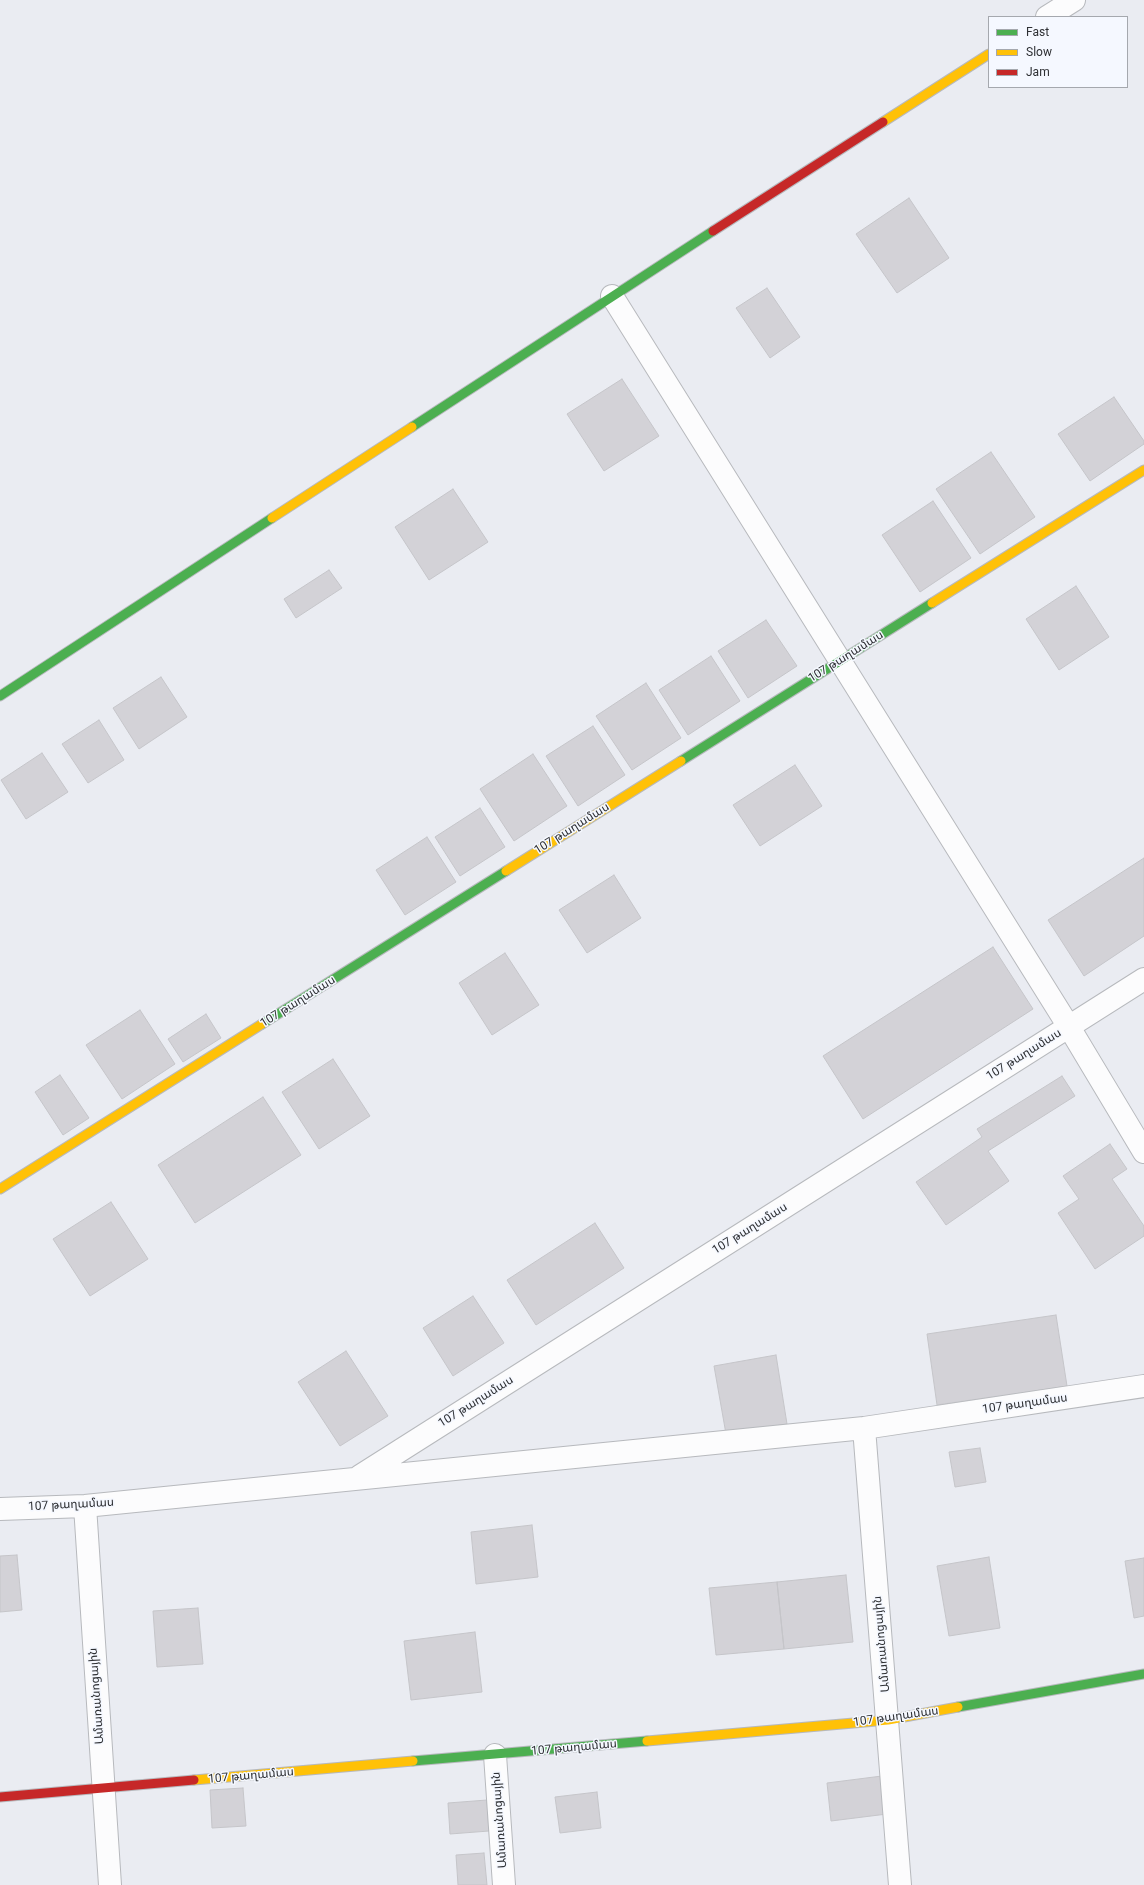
<!DOCTYPE html>
<meta charset="utf-8">
<style>
body{margin:0}
#map{position:relative;width:1144px;height:1885px;overflow:hidden;background:#eaecf2;font-family:Roboto,sans-serif}
canvas{display:block}
.legend{position:absolute;left:988px;top:16px;width:140px;height:72px;box-sizing:border-box;background:#f5f8ff;border:1px solid #a5a8ae;margin:0;padding:5px 7px;list-style:none;font-size:12px;color:#2e3034}
.legend li{display:flex;align-items:center;gap:8px;height:20px}
.legend b{width:20px;border:1px solid #a5a8ae}
</style>
<div id="map">
<canvas width="1144" height="1885"></canvas>
<ul class="legend">
<li><b style="height:5px;background:#4caf50"></b>Fast</li>
<li><b style="height:5px;background:#ffc107"></b>Slow</li>
<li><b style="height:5px;background:#c62828"></b>Jam</li>
</ul>
</div>
<script>
const ctx = document.querySelector('canvas').getContext('2d');
ctx.lineJoin = 'round';
function fill(path, color) {
  ctx.fillStyle = color;
  ctx.fill(path, 'evenodd');
}
function toPath(rows) {
  const path = new Path2D();
  for (const r of rows) {
    path.moveTo(r[0], r[1]);
    for (let i = 2; i < r.length; i += 2) path.lineTo(r[i], r[i + 1]);
  }
  return path;
}
function strokePath(path, color, width, dash) {
  ctx.strokeStyle = color;
  ctx.lineWidth = width;
  ctx.lineCap = dash ? 'butt' : 'round';
  ctx.setLineDash(dash || []);
  ctx.stroke(path);
}
function label(font, color, halo, rows, align = 'center') {
  ctx.font = font + ' Roboto,"Noto Sans Armenian",sans-serif';
  ctx.lineWidth = 3;
  ctx.setLineDash([]);
  ctx.textBaseline = 'middle';
  ctx.strokeStyle = halo;
  ctx.fillStyle = color;
  for (const [text, x, y, turn = 0] of rows) {
    ctx.save();
    ctx.translate(x, y);
    ctx.rotate((+turn || 0) * Math.PI / 180);
    ctx.textAlign = isNaN(turn) ? turn : align;
    if (halo) ctx.strokeText(text, 0, 0);
    ctx.fillText(text, 0, 0);
    ctx.restore();
  }
}
const building = toPath([
 [909,198,949,258,897,293,856,234,909,198],
 [767,288,800,337,770,358,736,308,767,288],
 [622,379,659,436,604,471,567,414,622,379],
 [1114,397,1144,441,1144,444,1090,481,1058,434,1114,397],
 [991,452,1035,517,980,554,936,489,991,452],
 [453,489,488,542,429,580,395,527,453,489],
 [933,501,971,558,920,592,882,535,933,501],
 [329,570,342,588,296,618,284,599,329,570],
 [1076,586,1109,637,1059,670,1026,619,1076,586],
 [766,620,797,666,748,698,718,651,766,620],
 [711,656,740,701,688,735,659,690,711,656],
 [161,677,187,717,139,749,113,708,161,677],
 [646,683,681,738,632,770,596,716,646,683],
 [99,720,124,760,88,783,62,744,99,720],
 [593,726,625,775,578,806,546,756,593,726],
 [42,753,68,792,26,819,1,780,42,753],
 [533,754,567,806,514,841,480,789,533,754],
 [795,765,822,806,760,846,733,805,795,765],
 [480,808,505,847,460,876,435,837,480,808],
 [427,837,456,882,405,915,376,870,427,837],
 [1144,858,1144,936,1084,976,1048,920,1144,858],
 [614,875,641,918,587,953,559,910,614,875],
 [993,947,1033,1009,863,1119,823,1056,993,947],
 [505,953,539,1005,492,1035,459,983,505,953],
 [140,1010,175,1064,122,1099,86,1045,140,1010],
 [206,1014,221,1038,183,1062,168,1039,206,1014],
 [333,1059,370,1116,319,1149,282,1092,333,1059],
 [60,1075,89,1118,63,1135,35,1092,60,1075],
 [1062,1076,1075,1096,988,1151,1009,1181,946,1225,916,1182,982,1137,977,1129,1062,1076],
 [263,1097,301,1155,195,1223,158,1165,263,1097],
 [1110,1144,1127,1169,1112,1179,1144,1226,1144,1236,1095,1269,1058,1213,1079,1199,1063,1176,1110,1144],
 [111,1202,148,1259,90,1296,53,1239,111,1202],
 [595,1223,624,1268,536,1325,507,1280,595,1223],
 [473,1296,504,1343,453,1376,423,1328,473,1296],
 [1056,1315,1067,1386,937,1405,927,1334,1056,1315],
 [346,1351,388,1416,340,1446,298,1382,346,1351],
 [776,1355,787,1424,726,1434,714,1366,776,1355],
 [980,1448,986,1482,955,1487,949,1452,980,1448],
 [532,1525,538,1577,476,1584,471,1532,532,1525],
 [17,1555,22,1610,0,1612,0,1556,17,1555],
 [989,1557,1000,1628,949,1636,937,1566,989,1557],
 [1144,1558,1144,1616,1134,1618,1125,1561,1144,1558],
 [846,1575,853,1642,784,1649,777,1582,846,1575],
 [777,1582,784,1649,716,1655,709,1588,777,1582],
 [198,1608,203,1664,157,1667,153,1611,198,1608],
 [475,1632,482,1692,411,1700,404,1641,475,1632],
 [882,1776,887,1814,831,1821,827,1783,882,1776],
 [243,1788,246,1826,212,1828,210,1790,243,1788],
 [597,1792,601,1828,560,1833,555,1797,597,1792],
 [487,1800,489,1831,450,1834,448,1803,487,1800],
 [484,1853,487,1885,458,1885,456,1855,484,1853]
]);
fill(building, '#d3d2d7');
strokePath(building, '#c5c5c9', 1);
const street = toPath([
 [1047,17,1074,0],
 [612,296,1069,1027,1144,1152],
 [864,1428,900,1885],
 [360,1476,1144,979],
 [85,1506,110,1885],
 [0,1509,85,1506,864,1428,1144,1386],
 [495,1755,504,1885]
]);
const fast = toPath([
 [412,427,713,231],
 [0,696,272,518],
 [681,761,932,603],
 [262,1024,506,871],
 [958,1707,1144,1674],
 [413,1761,647,1741]
]);
const slow = toPath([
 [883,122,989,54],
 [272,518,412,427],
 [932,603,1144,470],
 [506,871,681,761],
 [0,1189,262,1024],
 [647,1741,888,1720,958,1707],
 [194,1780,413,1761]
]);
const jam = toPath([
 [713,231,883,122],
 [0,1797,194,1780]
]);
strokePath(street, '#b7b9bd', 24);
strokePath(fast, '#b7b9bd', 11);
strokePath(slow, '#b7b9bd', 11);
strokePath(jam, '#b7b9bd', 11);
strokePath(street, '#fcfcfd', 22);
strokePath(fast, '#4caf50', 9);
strokePath(slow, '#ffc107', 9);
strokePath(jam, '#c62828', 9);
label('12px', '#2e3034', '#f5f8ff', [
 ["107 թաղամաս",846,657,-32],
 ["107 թաղամաս",572,829,-32],
 ["107 թաղամաս",298,1002,-32],
 ["107 թաղամաս",1024,1055,-32],
 ["107 թաղամաս",750,1229,-32],
 ["107 թաղամաս",476,1402,-32],
 ["107 թաղամաս",1025,1404,-8],
 ["107 թաղամաս",71,1505,-3],
 ["Ամառանոցային",882,1644,-95],
 ["Ամառանոցային",97,1696,-94],
 ["107 թաղամաս",896,1717,-8],
 ["107 թաղամաս",574,1748,-5],
 ["107 թաղամաս",251,1776,-5],
 ["Ամառանոցային",500,1820,-94]
]);
</script>
